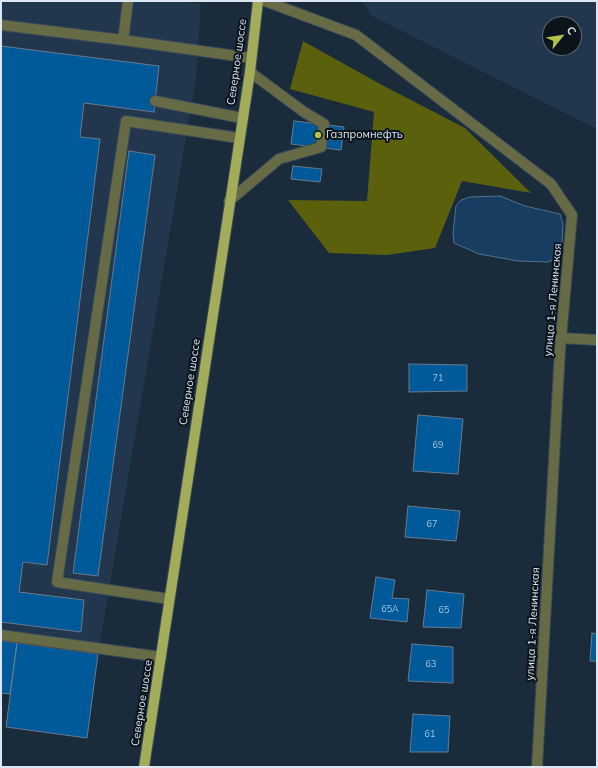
<!DOCTYPE html>
<meta charset="utf-8">
<style>
body{margin:0}
#map{position:relative;width:598px;height:768px;overflow:hidden;background:#1a2b3c;font-family:Mulish,sans-serif}
canvas{display:block}
.frame{position:absolute;inset:0;border:2px solid #dce7f3;pointer-events:none}
.north{position:absolute;left:542px;top:16px;width:40px;height:40px;box-sizing:border-box;background:#0b131b;border:1px solid #5f6871;border-radius:50%;rotate:60deg;font-size:11px;font-weight:700;line-height:16px;text-align:center;color:#dce7f3}
.north::after{content:'';display:block;margin:auto;width:14px;height:18px;background:#b5c249;clip-path:polygon(50% 0,100% 100%,50% 72%,0 100%)}
</style>
<div id="map">
<canvas width="598" height="768"></canvas>
<div class="frame"></div>
<div class="north">С</div>
</div>
<script>
const ctx = document.querySelector('canvas').getContext('2d');
ctx.lineJoin = 'round';
function fill(path, color) {
  ctx.fillStyle = color;
  ctx.fill(path, 'evenodd');
}
function toPath(rows) {
  const path = new Path2D();
  for (const r of rows) {
    path.moveTo(r[0], r[1]);
    for (let i = 2; i < r.length; i += 2) path.lineTo(r[i], r[i + 1]);
  }
  return path;
}
function strokePath(path, color, width, dash) {
  ctx.strokeStyle = color;
  ctx.lineWidth = width;
  ctx.lineCap = dash ? 'butt' : 'round';
  ctx.setLineDash(dash || []);
  ctx.stroke(path);
}
function label(font, color, halo, rows, align = 'center') {
  ctx.font = font + ' Mulish,sans-serif';
  ctx.lineWidth = 4;
  ctx.setLineDash([]);
  ctx.textBaseline = 'middle';
  ctx.strokeStyle = halo;
  ctx.fillStyle = color;
  for (const [text, x, y, turn = 0] of rows) {
    ctx.save();
    ctx.translate(x, y);
    ctx.rotate((+turn || 0) * Math.PI / 180);
    ctx.textAlign = isNaN(turn) ? turn : align;
    if (halo) ctx.strokeText(text, 0, 0);
    ctx.fillText(text, 0, 0);
    ctx.restore();
  }
}
fill(toPath([
 [1,1,183,1,201,4,196,79,98,654,1,640],
 [362,1,597,1,597,129,372,16],
 [550,24,574,24,574,48,550,48]
]), '#22374d');
fill(toPath([
 [303,41,382,85,465,128,531,193,462,181,435,248,387,255,329,253,288,200,367,201,374,112,290,89]
]), '#5a600c');
const water = toPath([
 [500,196,525,206,560,214,563,224,561,256,548,262,518,261,479,254,454,243,453,233,456,206,461,200,470,197,500,196]
]);
fill(water, '#173e61');
strokePath(water, '#52718d', 1);
const building = toPath([
 [1,46,159,66,154,112,84,103,80,137,100,139,47,565,23,562,19,592,84,600,81,632,1,622,1,46],
 [294,121,344,127,341,150,291,144,294,121],
 [129,151,155,155,98,576,73,573,129,151],
 [293,166,322,169,320,182,291,179,293,166],
 [409,364,467,365,467,391,409,392,409,364],
 [418,415,463,419,458,474,413,471,418,415],
 [408,506,460,511,456,541,405,537,408,506],
 [376,577,395,580,392,598,409,599,407,622,370,618,376,577],
 [427,590,464,594,461,628,423,627,427,590],
 [592,633,597,634,597,661,590,661,592,633],
 [1,641,17,643,10,694,1,693,1,641],
 [17,643,98,654,87,738,6,727,17,643],
 [412,644,453,647,453,683,408,681,412,644],
 [413,714,450,716,448,752,410,752,413,714]
]);
fill(building, '#005998');
strokePath(building, '#677b8f', 1);
const service = toPath([
 [128,1,123,40,251,58],
 [1,25,123,40],
 [155,101,242,118],
 [229,201,279,159,321,147,324,124,304,112,250,72],
 [561,338,597,340],
 [169,599,57,582,126,121,239,138],
 [1,635,161,657]
]);
const minor = toPath([
 [265,1,356,35,551,184,572,215,560,350,537,767]
]);
const primary = toPath([
 [144,767,250,72,258,1]
]);
strokePath(service, '#394959', 12);
strokePath(minor, '#394959', 12);
strokePath(primary, '#394959', 12);
strokePath(service, '#666b45', 10);
strokePath(minor, '#666b45', 10);
strokePath(primary, '#a2ac59', 10);
for (const [x, y, r, color] of [
 [318,135,4,"#b5c249"]
]) {
  const dot = new Path2D();
  dot.arc(x, y, r, 0, 2 * Math.PI);
  ctx.fillStyle = color;
  ctx.fill(dot);
  strokePath(dot, '#0b131b', 1.5);
}
label('9px', '#a5c4dc', null, [
 ["71",438,378],
 ["69",438,445],
 ["67",432,524],
 ["65А",390,609],
 ["65",444,610],
 ["63",431,664],
 ["61",430,734]
]);
label('11px', '#dce7f3', '#0b131b', [
 ["Северное шоссе",237,62,-82],
 ["улица 1-я Ленинская",553,300,-85],
 ["Северное шоссе",190,382,-81],
 ["улица 1-я Ленинская",533,624,-87],
 ["Северное шоссе",142,703,-81]
]);
label('11px', '#dce7f3', '#0b131b', [
 ["Газпромнефть",326,135]
], 'left');
</script>
